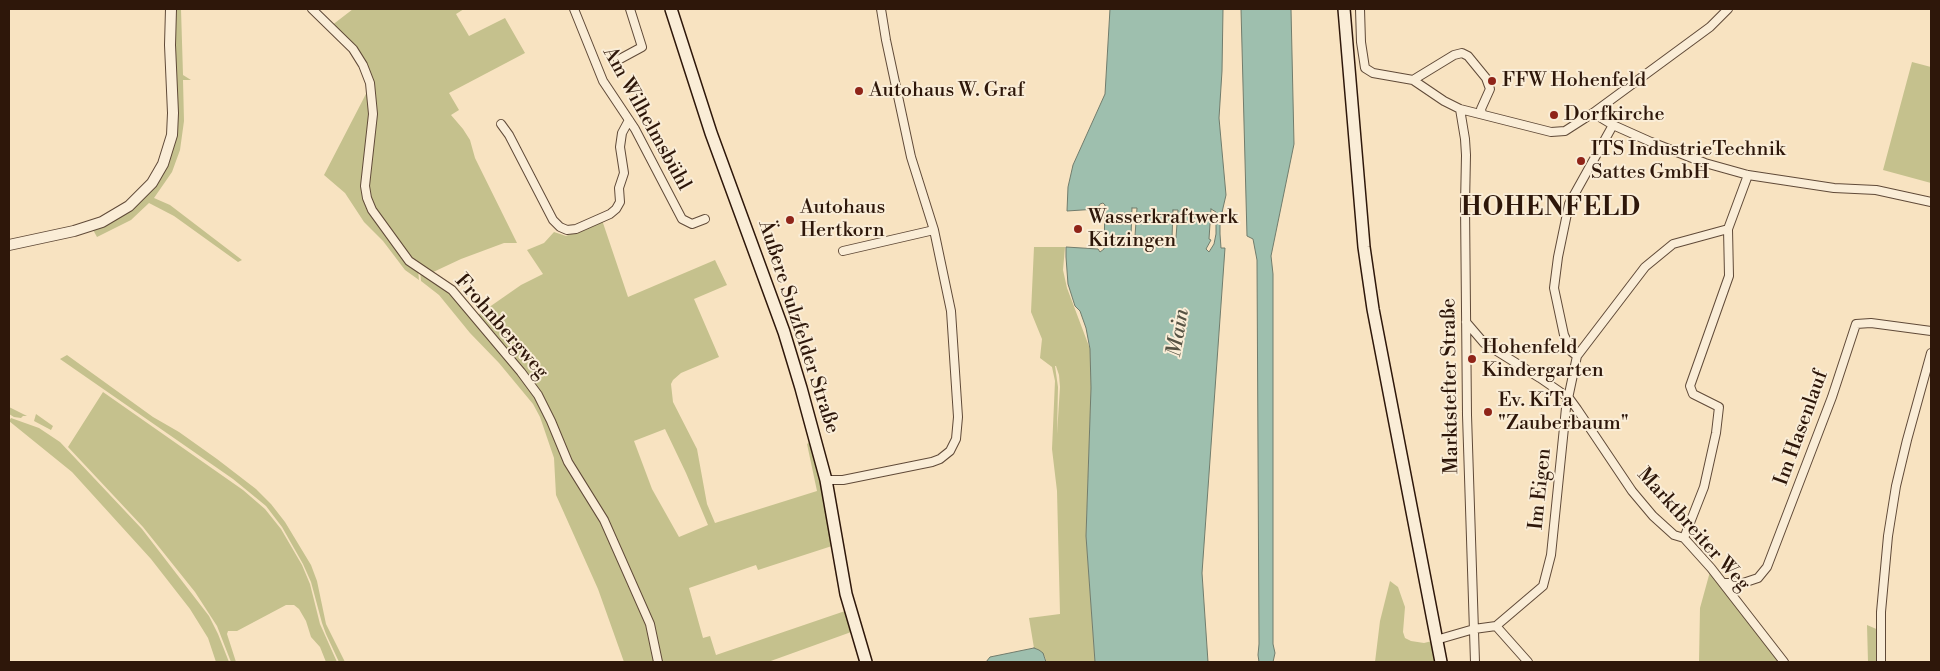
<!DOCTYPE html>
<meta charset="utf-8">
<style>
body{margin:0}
#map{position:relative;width:1940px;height:671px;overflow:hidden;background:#f8e3c1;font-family:"Libre Bodoni",serif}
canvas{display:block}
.frame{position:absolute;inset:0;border:10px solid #2e170a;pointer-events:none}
</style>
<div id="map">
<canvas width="1940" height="671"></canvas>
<div class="frame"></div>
</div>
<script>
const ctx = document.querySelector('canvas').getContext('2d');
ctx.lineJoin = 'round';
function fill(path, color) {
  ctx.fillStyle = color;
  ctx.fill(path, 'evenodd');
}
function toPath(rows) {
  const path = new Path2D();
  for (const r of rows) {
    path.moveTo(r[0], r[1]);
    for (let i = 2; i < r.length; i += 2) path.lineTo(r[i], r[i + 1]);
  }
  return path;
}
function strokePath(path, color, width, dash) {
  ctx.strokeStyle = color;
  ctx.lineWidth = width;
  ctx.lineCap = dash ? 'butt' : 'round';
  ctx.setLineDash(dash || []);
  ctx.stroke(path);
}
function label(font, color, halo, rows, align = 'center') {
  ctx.font = font + ' "Libre Bodoni",serif';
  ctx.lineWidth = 4;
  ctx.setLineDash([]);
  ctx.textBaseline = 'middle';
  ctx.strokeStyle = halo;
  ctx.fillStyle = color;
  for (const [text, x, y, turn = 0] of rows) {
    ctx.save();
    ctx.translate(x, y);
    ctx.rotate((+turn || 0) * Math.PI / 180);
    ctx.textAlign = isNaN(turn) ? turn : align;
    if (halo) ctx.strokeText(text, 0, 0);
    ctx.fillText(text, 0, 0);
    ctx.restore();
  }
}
fill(toPath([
 [173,9,181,9,183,75,191,80,183,80,184,121,180,150,172,172,154,198,170,205,242,260,238,262,174,216,149,203,131,220,97,237,92,228,131,208,171,151],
 [353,9,464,9,456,14,469,36,505,18,525,53,449,93,459,110,451,115,463,129,470,140,475,158,517,243,504,243,461,259,429,274,409,261,388,230,387,232,407,261,418,270,419,280,405,270,383,241,364,222,345,193,324,175,368,90,363,72,356,62,358,62,358,58,366,73,371,92,372,114,369,154,370,154,374,104,371,83,360,57,331,26],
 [1912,62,1931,67,1931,183,1883,170],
 [602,220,628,297,715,260,727,285,694,299,719,357,681,373,673,380,671,384,673,402,697,449,707,504,715,523,817,491,807,444,814,439,835,545,758,570,756,565,689,588,703,638,710,636,716,655,848,610,854,631,768,662,624,662,598,589,556,495,554,458,540,417,533,404,499,363,470,333,439,295,421,281,420,271,446,286,475,317,521,285,543,274,527,250,544,243,554,232,566,236],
 [665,429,686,473,708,525,679,537,652,489,634,441],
 [1034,247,1065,247,1063,270,1067,288,1090,349,1091,388,1086,536,1095,662,1046,662,1045,657,1039,650,1034,648,1029,618,1060,614,1057,491,1052,449,1055,381,1052,367,1040,358,1042,339,1031,312],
 [1055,366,1056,366,1059,375,1060,387,1057,434,1058,387],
 [67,355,153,417,179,432,217,459,256,489,271,504,285,522,311,565,317,581,326,624,345,662,339,662,326,634,322,623,311,582,303,564,282,527,266,506,233,479,60,359],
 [103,392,243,490,265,509,281,529,302,565,310,584,320,624,337,662,326,662,320,647,311,637,306,621,299,609,294,605,286,605,237,631,228,631,227,634,236,662,231,662,217,626,195,592,143,527,68,447],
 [9,407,27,416,23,416,21,418,14,417,9,414],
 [36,414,53,426,51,430,34,421],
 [11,418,39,428,60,442,142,529,209,616,218,634,229,662,216,662,208,638,190,609,151,559,72,472,9,421],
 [1711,568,1784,662,1699,662,1700,608],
 [1390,581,1398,587,1405,607,1403,632,1405,638,1411,641,1424,643,1436,640,1441,662,1375,662,1380,621],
 [1867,625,1881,631,1881,662,1868,662]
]), '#c5c18d');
const water = toPath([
 [1110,9,1223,9,1222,71,1219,118,1226,195,1220,221,1220,234,1221,248,1225,248,1202,573,1208,662,1095,662,1086,536,1091,388,1090,349,1086,328,1080,311,1075,306,1068,284,1066,257,1066,247,1098,249,1100,252,1104,249,1105,205,1103,203,1100,204,1097,209,1067,211,1068,187,1073,165,1105,94,1110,9],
 [1132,208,1137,208,1135,236,1131,236,1132,208],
 [1211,209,1216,212,1216,234,1214,244,1209,252,1206,249,1211,240,1209,239,1211,209],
 [1173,210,1178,210,1176,238,1172,238,1173,210],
 [1241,9,1291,9,1294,144,1271,256,1273,274,1273,644,1275,653,1273,662,1259,662,1258,655,1259,644,1257,260,1253,239,1247,236,1241,9],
 [1034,648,1039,650,1043,653,1046,662,986,662,990,657,1034,648]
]);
fill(water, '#9ebfae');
strokePath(water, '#717c6c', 1);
const minor = toPath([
 [312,9,353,49,363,65,370,83,373,114,365,186,367,198,372,210,409,261,452,290,521,372,538,395,551,421,568,462,604,520,650,624,658,662],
 [574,9,603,81,635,129,682,219,692,224,705,219],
 [1360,9,1361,42,1365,68,1373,73,1413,80,1444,101,1460,109,1551,132,1565,131,1593,113,1710,27,1728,9],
 [618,60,642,47,630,9],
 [1413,80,1454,55,1462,53,1468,56,1486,78,1490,89,1481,109,1482,114],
 [1460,109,1465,139,1466,155,1465,205,1467,415,1475,662],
 [1593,113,1613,125,1651,142,1705,163,1748,175,1834,188,1876,190,1931,202],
 [501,124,509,135,553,220,560,227,567,230,576,229,610,214,616,209,620,202,619,188,624,173,620,147,622,133,629,120],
 [843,251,934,230],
 [1466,322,1484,343,1540,378,1569,398,1577,409,1632,491,1653,516,1674,535,1684,538,1711,568,1784,662],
 [1577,356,1572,352,1564,335,1554,288,1558,257,1569,204,1613,125],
 [826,480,843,480,932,462,940,459,950,451,956,439,958,417,951,311,934,230,911,157,886,40,881,9],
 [1684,538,1704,487,1716,433,1719,407,1693,394,1690,386,1729,276,1728,229],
 [1724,583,1743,583,1758,578,1767,567,1832,397,1856,324,1871,323,1931,331],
 [1496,626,1528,662],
 [1436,640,1474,629,1496,626,1543,586,1551,555,1566,408,1577,356,1645,267,1673,244,1728,229,1748,175],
 [1881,662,1881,612,1888,536,1896,486,1907,440,1931,353]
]);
const tertiary = toPath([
 [9,245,74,231,102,222,129,206,152,183,163,164,172,135,173,113,170,45,171,9]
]);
const secondary = toPath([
 [671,9,711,133,784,332,801,388,826,480,846,594,866,662],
 [1344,9,1364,247,1373,309,1441,662]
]);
strokePath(minor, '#604a38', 10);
strokePath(tertiary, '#604a38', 12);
strokePath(secondary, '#2e170a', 14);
strokePath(minor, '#faedd7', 8);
strokePath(tertiary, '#faedd7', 10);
strokePath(secondary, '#faedd7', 11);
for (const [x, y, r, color] of [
 [1492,81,5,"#8f2418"],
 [859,91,5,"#8f2418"],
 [1554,115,5,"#8f2418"],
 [1581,161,5,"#8f2418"],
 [790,220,5,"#8f2418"],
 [1078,229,5,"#8f2418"],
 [1472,359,5,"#8f2418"],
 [1488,412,5,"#8f2418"]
]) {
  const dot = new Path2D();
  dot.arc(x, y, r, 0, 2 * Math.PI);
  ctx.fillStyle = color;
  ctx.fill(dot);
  strokePath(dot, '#faedd7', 2);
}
label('20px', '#2e170a', '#faedd7', [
 ["FFW Hohenfeld",1502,81],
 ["Autohaus W. Graf",869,91],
 ["Dorfkirche",1564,115],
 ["ITS IndustrieTechnik",1591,150],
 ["Sattes GmbH",1591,173],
 ["Autohaus",800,208],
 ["Hertkorn",800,231],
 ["Wasserkraftwerk",1088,218],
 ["Kitzingen",1088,241],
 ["Hohenfeld",1482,348],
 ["Kindergarten",1482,371],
 ["Ev. KiTa",1498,401],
 ["\"Zauberbaum\"",1498,424]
], 'left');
label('20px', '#2e170a', '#faedd7', [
 ["Am Wilhelmsbühl",646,119,61],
 ["Frohnbergweg",501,327,49],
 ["Äußere Sulzfelder Straße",798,327,72],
 ["Marktstefter Straße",1451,386,-91],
 ["Im Hasenlauf",1802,428,-70],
 ["Im Eigen",1541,489,-84],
 ["Marktbreiter Weg",1693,530,48]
]);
label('italic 21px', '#555243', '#faedd7', [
 ["Main",1179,333,-80]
]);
ctx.letterSpacing = '1px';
label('bold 25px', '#2e170a', '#faedd7', [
 ["HOHENFELD",1551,209]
]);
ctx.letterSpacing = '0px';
</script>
